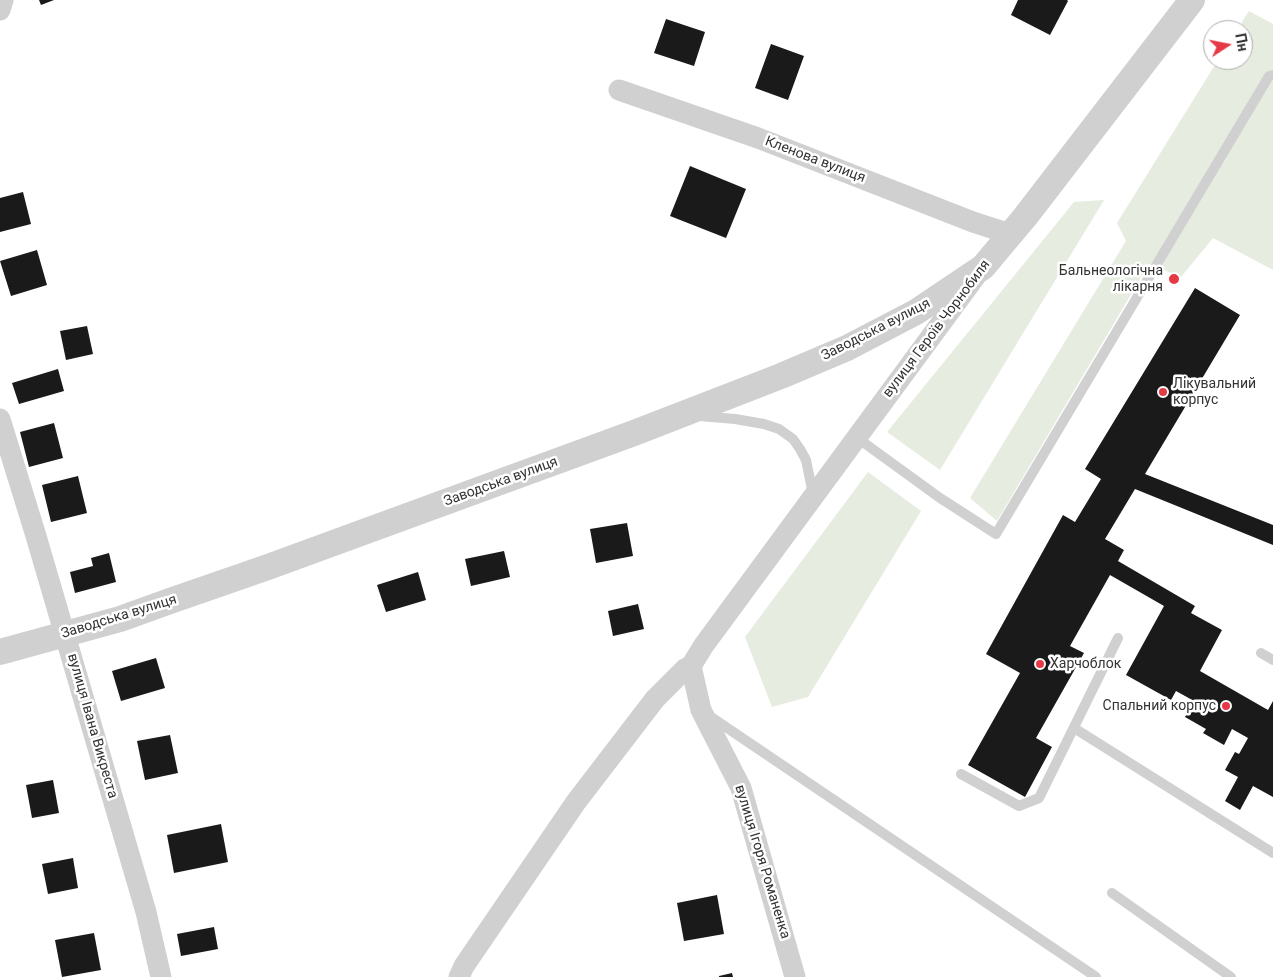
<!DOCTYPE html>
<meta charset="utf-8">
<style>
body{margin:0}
#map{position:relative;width:1273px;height:977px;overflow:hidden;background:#fff;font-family:Roboto,sans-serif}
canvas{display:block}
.north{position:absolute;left:1203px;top:20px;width:50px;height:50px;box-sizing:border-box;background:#fff;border:1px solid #adadad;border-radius:50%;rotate:79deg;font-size:14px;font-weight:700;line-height:20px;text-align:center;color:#333}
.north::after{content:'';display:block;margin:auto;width:18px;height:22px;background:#e63946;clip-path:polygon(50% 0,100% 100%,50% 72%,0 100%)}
</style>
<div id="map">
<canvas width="1273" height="977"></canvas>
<div class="north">Пн</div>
</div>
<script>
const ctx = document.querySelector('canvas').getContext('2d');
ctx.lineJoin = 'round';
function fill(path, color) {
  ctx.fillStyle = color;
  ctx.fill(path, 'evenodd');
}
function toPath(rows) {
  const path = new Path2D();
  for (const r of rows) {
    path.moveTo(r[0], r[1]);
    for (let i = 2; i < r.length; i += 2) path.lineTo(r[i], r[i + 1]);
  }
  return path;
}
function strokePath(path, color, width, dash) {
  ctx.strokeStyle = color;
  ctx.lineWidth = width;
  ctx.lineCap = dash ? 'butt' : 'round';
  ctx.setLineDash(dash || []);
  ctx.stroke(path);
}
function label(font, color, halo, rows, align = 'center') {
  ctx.font = font + ' Roboto,sans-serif';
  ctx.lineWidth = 5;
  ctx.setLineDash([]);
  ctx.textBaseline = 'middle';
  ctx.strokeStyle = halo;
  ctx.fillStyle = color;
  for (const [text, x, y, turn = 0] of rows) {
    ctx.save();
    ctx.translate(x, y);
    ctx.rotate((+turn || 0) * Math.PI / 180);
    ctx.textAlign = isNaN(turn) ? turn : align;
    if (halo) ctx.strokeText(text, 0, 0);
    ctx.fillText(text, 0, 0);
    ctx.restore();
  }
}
fill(toPath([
 [1249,11,1273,24,1273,270,1213,238,1181,277,1149,264,997,521,970,498,1126,241,1117,223,1218,60,1243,60,1243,30,1237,30],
 [1104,200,940,470,887,432,1074,202],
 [868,472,921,511,808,697,772,707,745,637]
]), '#e6ecdf');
fill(toPath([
 [39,0,54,0,41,5],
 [1018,0,1067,0,1068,1,1050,35,1011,15],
 [666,19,705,32,694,66,654,53],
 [771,44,804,56,788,100,755,88],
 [690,166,746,189,726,238,670,216],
 [23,192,31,224,0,232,0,198],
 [37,250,47,285,11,296,0,261],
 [1195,288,1240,315,1145,474,1273,525,1273,545,1135,489,1105,539,1124,550,1118,561,1195,606,1191,613,1222,630,1200,671,1268,710,1273,701,1273,797,1253,786,1240,810,1225,801,1238,777,1225,770,1235,752,1239,754,1248,738,1232,729,1224,745,1203,733,1206,729,1185,717,1194,701,1176,691,1171,700,1126,675,1164,606,1110,575,1070,646,1084,653,1036,738,1052,747,1025,797,968,765,1020,673,986,654,1063,515,1075,522,1101,479,1085,469],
 [87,326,93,354,66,360,60,331],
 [58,369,64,391,19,404,12,383],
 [54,423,63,458,29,467,20,432],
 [78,476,87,513,51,522,42,485],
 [627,523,633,556,596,563,590,529],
 [504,551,510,577,471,586,465,559],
 [109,553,116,582,75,593,70,572,93,566,91,558],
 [418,572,426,600,386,612,377,585],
 [638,604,644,629,613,636,608,611],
 [156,658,165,688,121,701,112,671],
 [170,735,178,773,145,780,137,741],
 [53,780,59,813,32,818,26,785],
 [221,824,228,862,174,873,167,835],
 [73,858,78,888,48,894,42,864],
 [717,895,724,934,684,941,677,903],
 [214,927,218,949,181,956,177,934],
 [94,933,101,970,62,977,55,940],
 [732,973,733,977,719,977,719,976]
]), '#1a1a1a');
strokePath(toPath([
 [699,416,735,419,764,424,779,429,793,439,800,449,806,460,813,494],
 [856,437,940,498,996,534,1269,76,1273,75],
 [1261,653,1273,660],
 [708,715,1096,977],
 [1074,728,1273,853],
 [961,774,1019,806,1039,798,1118,638],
 [1112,893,1231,977]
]), '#d0d0d0', 10);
strokePath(toPath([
 [0,10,3,0],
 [619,90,758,138,973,222,1010,234],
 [0,419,36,536,146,912,161,977],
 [691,666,704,645,975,277],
 [691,666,701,710,741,788,795,977],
 [459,977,464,966,576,802,655,699,685,669,691,666]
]), '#d0d0d0', 21);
strokePath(toPath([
 [0,652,120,619,170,601,268,567,634,433,781,376,847,348,916,312,983,267,1025,217,1192,0]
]), '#d0d0d0', 26);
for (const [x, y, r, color] of [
 [1174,279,6,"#e63946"],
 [1163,392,5,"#e63946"],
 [1040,664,5,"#e63946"],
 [1226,706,5,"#e63946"]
]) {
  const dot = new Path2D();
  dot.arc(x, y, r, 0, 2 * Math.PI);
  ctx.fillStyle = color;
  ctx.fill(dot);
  strokePath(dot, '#fff', 2);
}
label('14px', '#333', '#fff', [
 ["Кленова вулиця",815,160,21],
 ["вулиця Героїв Чорнобиля",937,329,-53],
 ["Заводська вулиця",876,330,-27],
 ["Заводська вулиця",501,482,-20],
 ["Заводська вулиця",119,617,-17],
 ["вулиця Івана Викреста",92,726,74],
 ["вулиця Ігоря Романенка",762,862,73]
]);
label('14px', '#333', '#fff', [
 ["Бальнеологічна",1163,271],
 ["лікарня",1163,287],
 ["Лікувальний",1173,384,"left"],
 ["корпус",1173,400,"left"],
 ["Харчоблок",1050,664,"left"],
 ["Спальний корпус",1216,706]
], 'right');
</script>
